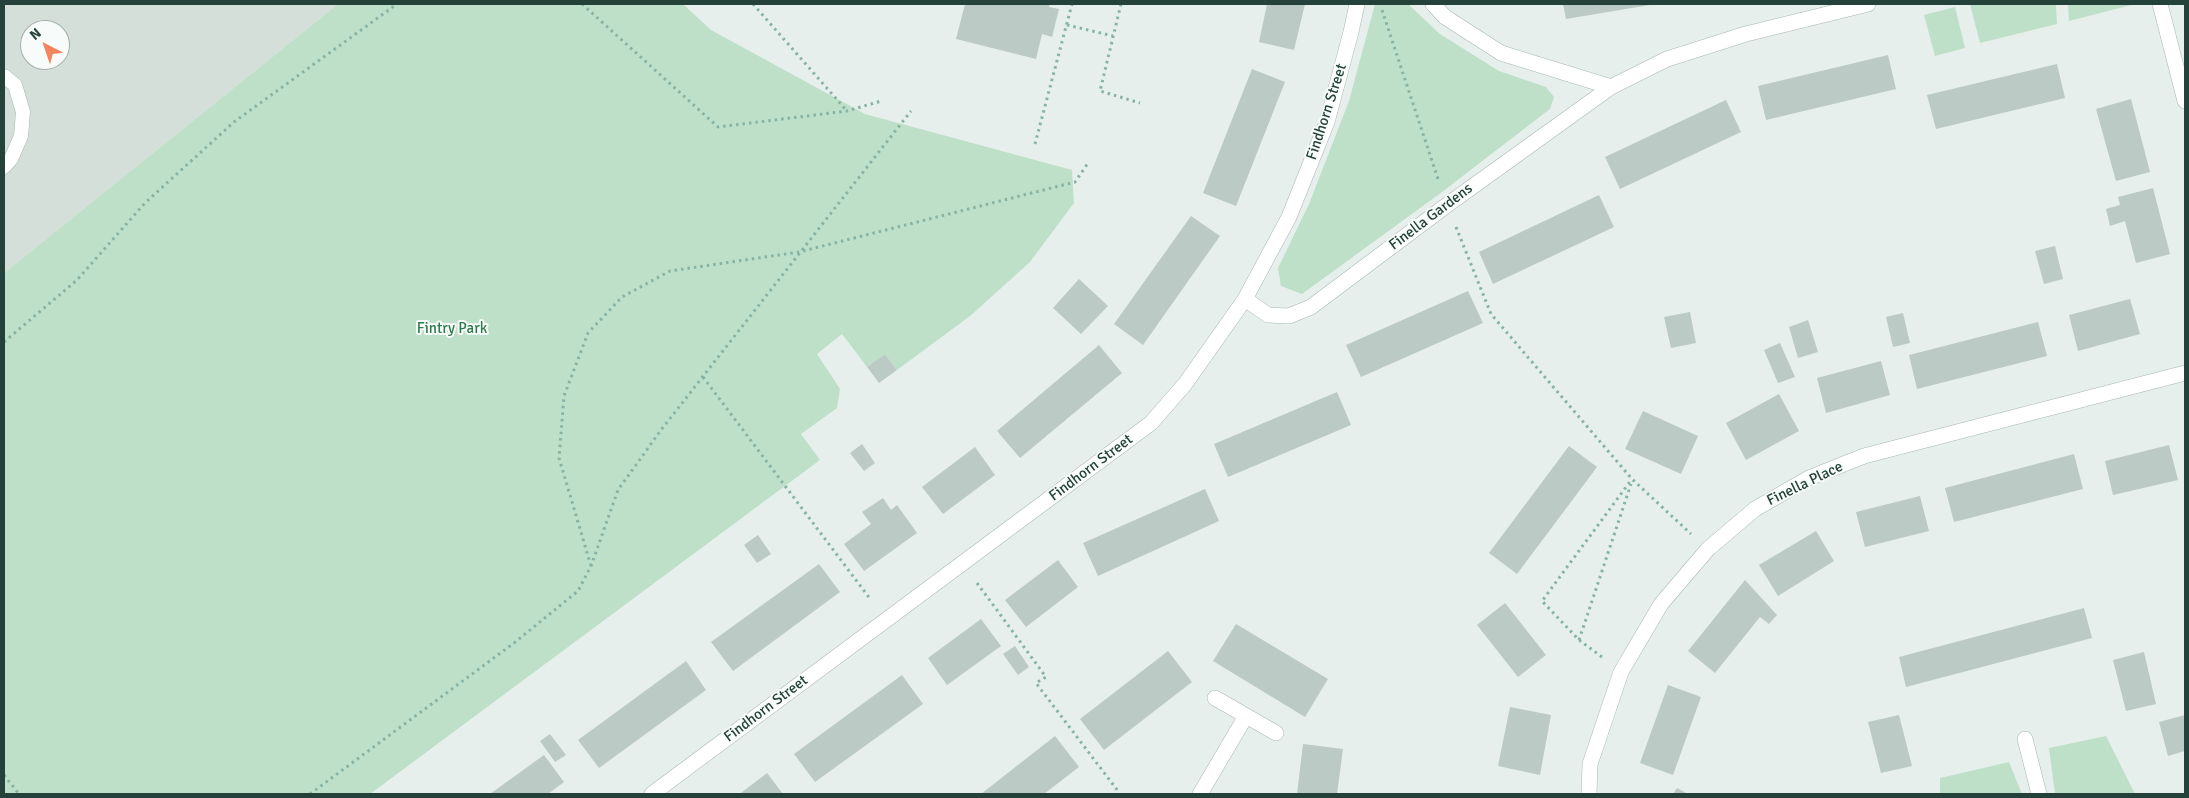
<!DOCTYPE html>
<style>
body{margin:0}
#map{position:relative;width:2189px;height:798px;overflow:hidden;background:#e6efeb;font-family:Signika,sans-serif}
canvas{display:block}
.frame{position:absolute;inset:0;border:5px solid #24423a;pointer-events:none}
.north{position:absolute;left:20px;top:20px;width:50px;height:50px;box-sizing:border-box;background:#f7fbf9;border:1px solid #a3b1ad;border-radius:50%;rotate:319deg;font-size:14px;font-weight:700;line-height:20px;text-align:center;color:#24423a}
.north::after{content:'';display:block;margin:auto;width:18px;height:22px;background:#f4845f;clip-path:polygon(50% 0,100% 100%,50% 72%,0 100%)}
</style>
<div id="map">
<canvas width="2189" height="798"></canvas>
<div class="frame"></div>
<div class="north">N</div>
</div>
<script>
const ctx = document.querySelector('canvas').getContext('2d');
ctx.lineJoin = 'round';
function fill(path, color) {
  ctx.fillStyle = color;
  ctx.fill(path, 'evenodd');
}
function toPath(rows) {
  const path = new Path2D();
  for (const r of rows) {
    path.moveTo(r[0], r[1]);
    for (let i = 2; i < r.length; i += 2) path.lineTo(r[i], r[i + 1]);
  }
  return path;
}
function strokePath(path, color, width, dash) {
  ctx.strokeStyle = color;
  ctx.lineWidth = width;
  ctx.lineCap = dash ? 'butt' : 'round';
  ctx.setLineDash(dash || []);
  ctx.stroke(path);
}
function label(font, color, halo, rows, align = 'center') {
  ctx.font = font + ' Signika,sans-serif';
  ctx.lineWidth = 4;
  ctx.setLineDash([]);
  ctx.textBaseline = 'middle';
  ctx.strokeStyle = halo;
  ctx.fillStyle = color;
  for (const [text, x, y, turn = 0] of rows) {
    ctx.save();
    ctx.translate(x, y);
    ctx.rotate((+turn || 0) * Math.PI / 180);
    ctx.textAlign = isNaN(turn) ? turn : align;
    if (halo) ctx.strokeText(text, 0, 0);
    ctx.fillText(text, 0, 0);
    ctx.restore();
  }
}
fill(toPath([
 [4,4,338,4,4,273],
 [30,30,60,30,60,60,30,60]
]), '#d4dfda');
fill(toPath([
 [338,4,683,4,711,30,865,114,1072,170,1074,203,1030,262,970,316,897,370,885,354,867,367,842,334,817,354,840,389,837,408,801,434,820,460,370,794,4,794,4,273],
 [1375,4,1408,4,1440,34,1499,71,1546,87,1554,97,1550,109,1442,192,1302,294,1281,286,1278,268,1309,204,1349,101],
 [1970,4,2056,4,2057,24,1980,43],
 [2068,4,2135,4,2069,21],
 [1955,7,1965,48,1935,56,1924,15],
 [2106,736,2135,794,2055,794,2049,748],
 [2009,762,2022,794,1940,794,1940,778]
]), '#bfe0c8');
fill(toPath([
 [965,4,1050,4,1049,7,1059,9,1052,37,1042,34,1036,59,956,39],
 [1267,4,1305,4,1294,50,1259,42],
 [1563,4,1650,4,1650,5,1566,19],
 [1888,55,1896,89,1766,120,1758,86],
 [2057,64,2065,98,1936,129,1927,95],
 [1252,69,1285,82,1236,206,1203,193],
 [2131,99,2150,172,2116,181,2096,109],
 [1726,100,1741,132,1620,189,1605,157],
 [2153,188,2170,254,2136,263,2125,221,2110,226,2106,209,2120,205,2118,197],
 [1599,195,1614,227,1493,284,1479,252],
 [1191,216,1220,236,1143,345,1114,324],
 [2055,246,2063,279,2044,284,2035,251],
 [1079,279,1108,306,1081,334,1053,308],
 [1468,291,1483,323,1361,377,1346,345],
 [2130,299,2140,334,2078,351,2069,315],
 [1690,312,1696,343,1671,348,1664,317],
 [1903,313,1910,343,1893,347,1886,317],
 [1808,320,1818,352,1798,358,1789,327],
 [2038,322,2047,356,1917,389,1909,355],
 [1780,343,1795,377,1778,383,1764,350],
 [1099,345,1122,373,1020,458,997,431],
 [885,354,897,370,879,383,867,367],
 [1881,361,1890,395,1826,413,1817,378],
 [1337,392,1351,425,1228,477,1214,444],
 [1779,394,1799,431,1746,460,1726,423],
 [1643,411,1698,436,1681,474,1625,449],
 [862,444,875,463,864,471,850,453],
 [2169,445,2178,480,2113,495,2105,461],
 [1569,446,1597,467,1517,574,1489,553],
 [975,447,995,475,943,514,922,487],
 [2074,454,2083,489,1954,522,1945,488],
 [1205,489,1219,521,1098,576,1083,543],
 [1920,496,1929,531,1865,547,1856,512],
 [883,498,891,510,897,505,917,533,864,571,844,544,871,524,862,512],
 [1816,531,1834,561,1778,596,1759,565],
 [758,535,771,554,757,563,744,545],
 [1058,560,1078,587,1026,627,1005,600],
 [819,564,840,592,733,671,711,642],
 [1745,580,1777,615,1769,624,1760,617,1715,673,1688,651],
 [1505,603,1546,655,1518,677,1477,625],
 [2084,608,2092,638,1906,687,1899,657],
 [981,619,1001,646,947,685,928,658],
 [1236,624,1328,679,1305,717,1213,661],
 [1015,646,1029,667,1018,675,1003,654],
 [1168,651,1192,682,1104,750,1080,719],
 [2144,652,2156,704,2126,711,2113,660],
 [686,661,706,690,599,768,578,740],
 [902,675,923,704,815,782,794,754],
 [1668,685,1701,697,1673,775,1640,763],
 [1510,707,1551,715,1540,775,1498,766],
 [1899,715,1912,766,1881,773,1868,722],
 [2185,715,2185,751,2168,756,2159,722],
 [550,734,566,755,555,762,540,741],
 [1055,736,1079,767,1044,794,981,794],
 [1303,744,1343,749,1337,794,1297,794],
 [544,755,564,782,548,794,490,794],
 [767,773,783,794,739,794,741,793],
 [1677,788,1688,794,1673,794]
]), '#bbcac4');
const lane = toPath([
 [4,76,15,85,23,112,21,136,11,159,4,167]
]);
const street = toPath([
 [1433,4,1445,17,1501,53,1611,87],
 [2160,4,2185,101],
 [1245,299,1268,315,1289,316,1311,307,1447,205,1611,87,1667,59,1746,34,1868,4],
 [1215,698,1276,733],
 [2025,739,2039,794],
 [652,794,1151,423,1185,384,1245,299,1289,217,1327,122,1351,32,1357,4],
 [1200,794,1246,716],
 [1589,794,1590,764,1621,672,1661,604,1708,549,1755,509,1809,478,1864,456,2185,373]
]);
strokePath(lane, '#a8b8b2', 15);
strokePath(street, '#a8b8b2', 16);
strokePath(toPath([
 [582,4,718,127,847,111,881,101],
 [753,4,847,111],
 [1121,4,1100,91,1140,103],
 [1382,10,1439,182],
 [1067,25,1113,36],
 [1035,144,1072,4],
 [1456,227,1491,314,1632,479,1691,534],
 [4,342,77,280,145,203,234,122,397,4],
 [703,377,871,600],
 [591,566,559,458,564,396,588,333,622,297,670,271,799,252,1075,182,1088,163],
 [977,583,1046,677,1036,683,1118,791],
 [1579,640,1631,484],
 [1602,657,1579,640,1542,601,1632,479],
 [4,775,19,794],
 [310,794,514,643,578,591,591,566,618,490,661,430,911,111]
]), '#86b3a5', 3, [2.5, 4]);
strokePath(lane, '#fff', 14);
strokePath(street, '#fff', 15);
label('15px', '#24423a', '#f7fbf9', [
 ["Findhorn Street",1327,112,-72],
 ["Finella Gardens",1431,217,-37],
 ["Findhorn Street",1091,468,-37],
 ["Finella Place",1805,484,-26],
 ["Findhorn Street",766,709,-37]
]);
label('15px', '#2d7a4b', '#f7fbf9', [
 ["Fintry Park",452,329]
]);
</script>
